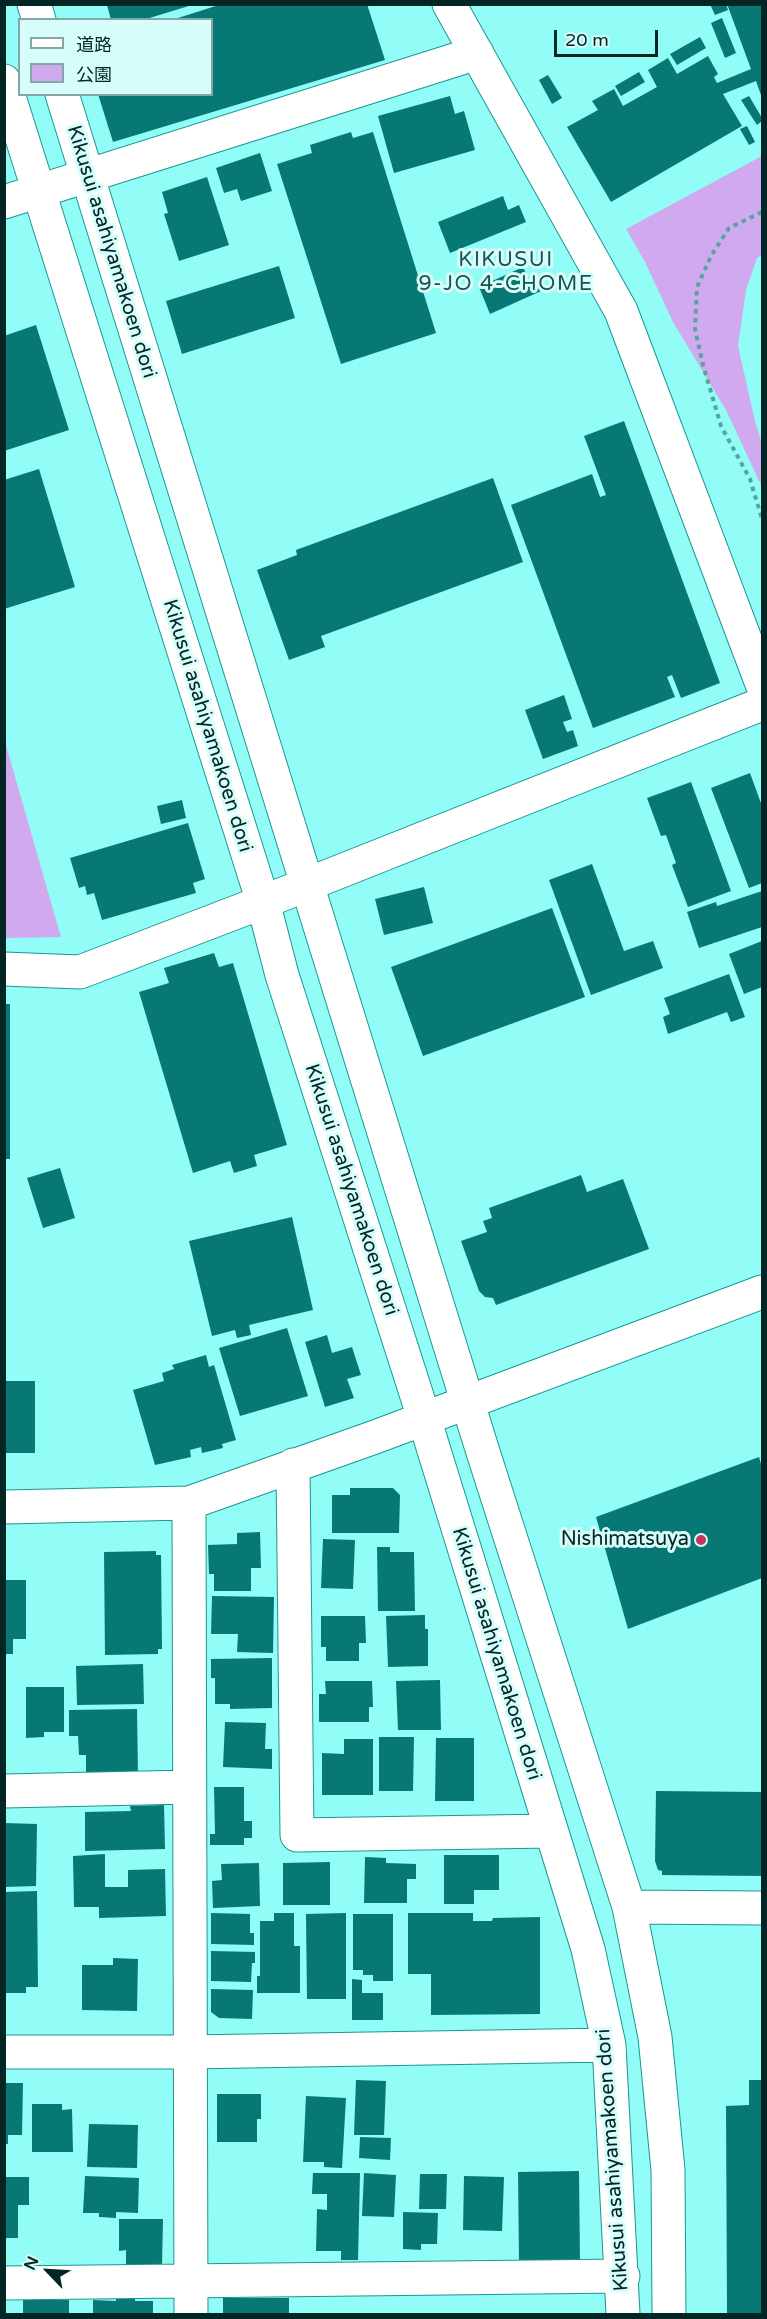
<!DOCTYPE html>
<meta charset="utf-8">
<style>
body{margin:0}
#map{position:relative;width:767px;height:2319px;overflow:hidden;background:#92fcf6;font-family:"Varela Round","Noto Sans JP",sans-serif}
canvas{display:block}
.frame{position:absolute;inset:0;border:6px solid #032625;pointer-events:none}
.legend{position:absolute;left:18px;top:18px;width:195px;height:78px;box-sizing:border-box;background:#d6fdfa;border:2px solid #82a7a5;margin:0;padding:8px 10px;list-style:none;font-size:18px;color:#032625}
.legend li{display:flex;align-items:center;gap:12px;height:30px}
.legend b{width:30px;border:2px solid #82a7a5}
.north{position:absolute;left:18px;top:2241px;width:60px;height:60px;-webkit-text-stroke:4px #d6fdfa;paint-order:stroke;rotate:295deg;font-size:16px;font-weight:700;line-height:24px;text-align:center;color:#032625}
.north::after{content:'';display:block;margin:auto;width:21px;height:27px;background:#032625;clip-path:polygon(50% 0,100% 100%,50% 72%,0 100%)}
.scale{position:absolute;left:554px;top:30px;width:104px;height:27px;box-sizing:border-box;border:3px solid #032625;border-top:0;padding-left:8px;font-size:18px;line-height:21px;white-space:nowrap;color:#032625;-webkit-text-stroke:4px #d6fdfa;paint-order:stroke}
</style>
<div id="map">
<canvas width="767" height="2319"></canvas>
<div class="frame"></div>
<ul class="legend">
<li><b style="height:8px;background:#fff"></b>道路</li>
<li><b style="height:16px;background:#d1a9ee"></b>公園</li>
</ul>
<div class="north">N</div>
<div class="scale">20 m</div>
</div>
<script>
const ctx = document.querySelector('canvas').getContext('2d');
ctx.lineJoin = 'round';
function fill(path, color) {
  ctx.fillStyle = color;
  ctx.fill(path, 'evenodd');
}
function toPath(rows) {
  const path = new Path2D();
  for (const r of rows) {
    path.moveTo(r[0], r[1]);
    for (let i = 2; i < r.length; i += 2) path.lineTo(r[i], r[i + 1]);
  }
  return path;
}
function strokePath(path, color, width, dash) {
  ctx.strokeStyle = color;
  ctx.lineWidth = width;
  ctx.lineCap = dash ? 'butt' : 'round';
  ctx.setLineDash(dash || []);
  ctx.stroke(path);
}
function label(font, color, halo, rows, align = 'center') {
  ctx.font = font + ' "Varela Round",sans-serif';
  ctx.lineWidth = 6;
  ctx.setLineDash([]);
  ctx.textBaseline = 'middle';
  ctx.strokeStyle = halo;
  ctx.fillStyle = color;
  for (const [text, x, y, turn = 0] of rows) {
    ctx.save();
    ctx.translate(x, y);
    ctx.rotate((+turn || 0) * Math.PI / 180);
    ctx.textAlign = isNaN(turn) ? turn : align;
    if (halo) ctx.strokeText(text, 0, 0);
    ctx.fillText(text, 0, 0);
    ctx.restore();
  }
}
fill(toPath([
 [762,156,762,255,757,258,746,290,738,346,755,421,762,444,762,487,726,410,673,322,645,262,626,229],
 [5,742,61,937,5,938]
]), '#d1a9ee');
fill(toPath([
 [222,4,367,4,385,60,113,142,98,94,212,94,212,20,175,19],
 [710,4,726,4,728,10,715,15],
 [727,4,762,4,762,98,756,81,723,94,742,126,611,202,567,127,598,110,592,101,614,89,623,106,657,87,648,70,668,58,677,74,708,56,718,74,714,77,717,83,751,69],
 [107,5,192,5,143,20,111,20],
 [722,18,736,53,725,58,711,23],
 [700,37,706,48,677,65,670,54],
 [639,72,645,82,621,96,615,86],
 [548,75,562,98,552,104,539,80],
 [450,96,455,114,464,111,475,150,394,173,378,116],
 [749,96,762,118,762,121,757,125,741,100],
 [747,126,755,142,749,145,740,129],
 [351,132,353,138,373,132,436,333,341,364,277,164,312,153,310,145],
 [260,153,272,191,241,201,237,189,224,193,216,168],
 [207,177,229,245,179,261,164,214,168,213,162,192],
 [503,196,508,210,519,205,526,222,450,253,438,222],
 [279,266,295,318,182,354,166,301],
 [523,267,530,283,537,280,541,291,490,314,479,287],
 [36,325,69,430,4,451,4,336],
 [624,421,720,683,681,698,672,675,667,677,675,697,593,728,511,505,592,474,600,497,606,495,584,436],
 [39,469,75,587,4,609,4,480],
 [493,478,523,562,321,636,325,647,289,660,257,570,297,555,296,550],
 [564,695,572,719,563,722,567,732,573,730,578,746,543,759,525,710],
 [750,773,762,806,762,883,749,888,711,788],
 [691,782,731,891,688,907,672,865,676,863,666,835,661,836,647,798],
 [182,800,186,818,161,824,157,806],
 [188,823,205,879,193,883,196,893,102,920,94,893,87,895,85,886,79,888,70,858],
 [592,864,624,951,653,941,663,968,591,995,549,880],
 [424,887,433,923,384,935,375,899],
 [762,891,762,927,699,948,687,912,716,902,717,906],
 [552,908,585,997,423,1056,391,967],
 [762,941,762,987,744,994,729,954],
 [214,953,219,967,233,963,287,1145,254,1155,257,1166,234,1173,230,1161,193,1173,139,992,169,983,164,968],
 [729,974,745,1017,731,1022,727,1012,668,1034,663,1017,670,1014,664,998],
 [5,1004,10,1004,10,1159,5,1159],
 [60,1168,75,1218,43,1228,27,1178],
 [581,1175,587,1192,623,1179,649,1249,496,1305,493,1298,485,1297,479,1291,461,1241,487,1232,483,1221,492,1218,489,1208],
 [292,1217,313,1310,249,1325,251,1335,237,1338,235,1330,212,1336,189,1241],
 [287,1328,308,1396,240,1416,219,1348],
 [327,1335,332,1353,352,1347,361,1375,347,1379,354,1398,325,1407,305,1342],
 [206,1355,209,1367,214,1365,236,1440,222,1444,223,1448,202,1453,201,1447,190,1450,191,1457,155,1465,133,1390,164,1381,162,1373,174,1369,172,1365],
 [4,1381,35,1381,35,1453,4,1453],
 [759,1457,762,1467,762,1578,628,1629,596,1517],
 [350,1488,393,1488,400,1495,399,1533,332,1533,332,1495,350,1495],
 [260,1532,261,1568,251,1568,251,1591,214,1591,214,1574,209,1574,208,1545,237,1544,237,1533],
 [323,1539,355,1540,353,1589,321,1588],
 [377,1547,390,1547,390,1552,414,1552,415,1611,378,1611],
 [156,1551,156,1555,161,1555,162,1649,158,1649,158,1654,105,1655,104,1552],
 [4,1580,26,1580,26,1639,13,1639,13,1654,4,1654],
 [212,1596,274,1597,273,1653,237,1652,238,1634,211,1634],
 [425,1615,425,1629,428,1629,428,1666,388,1667,386,1616],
 [321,1616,365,1616,366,1643,359,1643,359,1661,326,1661,326,1647,321,1647],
 [272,1658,272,1708,230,1709,230,1704,215,1704,215,1678,211,1678,211,1659],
 [143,1664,144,1704,77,1705,76,1666],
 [440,1680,441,1730,398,1730,396,1681],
 [325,1681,372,1681,373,1707,369,1707,369,1722,319,1722,319,1694,326,1694],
 [26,1687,64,1687,64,1732,44,1732,44,1737,26,1738],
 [137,1709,138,1777,86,1778,86,1755,79,1755,78,1736,69,1736,69,1710],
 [225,1722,266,1723,265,1749,272,1749,272,1769,223,1767],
 [379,1737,414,1737,413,1791,379,1791],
 [436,1738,474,1738,474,1801,435,1801],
 [344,1739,373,1739,373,1795,322,1795,322,1753,344,1754],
 [214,1787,244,1787,244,1821,252,1821,252,1838,244,1838,244,1845,210,1845,210,1834,215,1834],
 [656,1791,762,1792,762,1876,662,1875,662,1871,658,1870,655,1861],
 [164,1805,165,1849,85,1851,85,1812,131,1811,130,1806],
 [4,1823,37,1824,36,1886,4,1887],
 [105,1854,105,1887,128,1887,128,1870,165,1869,166,1916,99,1918,99,1907,74,1907,73,1856],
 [444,1855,499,1855,499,1890,474,1890,474,1904,444,1904],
 [365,1857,386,1858,386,1863,416,1864,416,1879,407,1879,407,1903,364,1903],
 [330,1862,330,1905,283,1905,283,1863],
 [259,1863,260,1906,213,1908,212,1881,222,1880,221,1864],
 [37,1891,38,1987,26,1987,26,1993,4,1993,4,1892],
 [211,1913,250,1914,250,1933,254,1933,254,1945,211,1944],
 [274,1913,294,1913,294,1946,300,1946,300,1993,257,1993,257,1976,260,1976,260,1921,274,1921],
 [346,1913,346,1999,307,1999,306,1914],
 [408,1913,473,1913,473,1921,492,1921,493,1918,540,1917,540,2014,431,2015,431,1974,408,1974],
 [353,1914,393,1914,393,1981,373,1981,373,1975,363,1975,363,1970,353,1970],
 [211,1951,255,1952,255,1963,252,1963,251,1982,211,1981],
 [113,1958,138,1959,137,2011,82,2010,82,1965,113,1965],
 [352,1979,362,1980,362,1993,383,1993,383,2020,352,2020],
 [211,1989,253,1990,252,2019,219,2018,211,2012],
 [356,2080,386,2081,384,2135,354,2135],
 [749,2080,762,2080,762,2314,727,2314,726,2106,749,2105],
 [4,2083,23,2083,22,2135,8,2135,8,2144,4,2144],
 [217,2094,261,2094,261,2119,257,2119,257,2142,217,2142],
 [306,2096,346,2098,342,2168,324,2167,324,2162,303,2162],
 [32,2104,62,2104,62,2110,72,2109,73,2152,32,2152],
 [89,2124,138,2125,137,2168,87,2167],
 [360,2137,391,2138,390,2160,359,2158],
 [579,2171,580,2262,519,2263,518,2172],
 [313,2173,360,2173,358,2260,341,2260,341,2251,316,2251,317,2209,327,2210,327,2194,312,2194],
 [364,2173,396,2175,394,2217,362,2216],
 [420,2174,447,2174,446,2209,419,2209],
 [85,2176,139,2178,138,2213,116,2212,116,2218,99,2217,99,2213,83,2213],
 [464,2176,504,2177,502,2231,463,2230],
 [4,2177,29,2177,29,2205,18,2205,18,2238,4,2238],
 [403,2212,438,2213,437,2244,421,2244,421,2250,403,2249],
 [119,2219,163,2219,162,2265,126,2265,126,2250,119,2251],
 [116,2295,135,2295,135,2301,153,2301,153,2314,93,2314,93,2300,116,2301],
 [223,2298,289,2298,289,2314,223,2314],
 [23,2299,69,2300,69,2314,23,2314]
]), '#077874');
const minor = toPath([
 [34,4,39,20],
 [449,4,621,311,762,684],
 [4,81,263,902,282,975,424,1418,588,1949,609,2045,623,2314],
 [62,94,483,1452,629,1907,655,2037,668,2170,669,2314],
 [4,202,477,53],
 [4,969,80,972,263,902,762,704],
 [293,1465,297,1835,550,1831],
 [189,1503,191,2314],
 [4,1507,189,1503,375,1437,762,1292],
 [4,1791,189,1787],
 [629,1907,762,1908],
 [4,2052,189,2052,609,2045],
 [4,2283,623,2276]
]);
strokePath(minor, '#1c9691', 35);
strokePath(toPath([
 [762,212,729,228,711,256,697,287,695,329,703,365,721,426,750,479,762,519]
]), '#57a4a0', 4, [4.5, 4.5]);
strokePath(minor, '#fff', 33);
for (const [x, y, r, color] of [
 [701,1540,6,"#c6365b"]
]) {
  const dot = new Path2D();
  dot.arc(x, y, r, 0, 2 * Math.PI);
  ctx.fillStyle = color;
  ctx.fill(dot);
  strokePath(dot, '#d6fdfa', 2);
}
label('20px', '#032625', '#d6fdfa', [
 ["Kikusui asahiyamakoen dori",111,252,73],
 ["Kikusui asahiyamakoen dori",207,726,73],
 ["Kikusui asahiyamakoen dori",351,1190,72],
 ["Kikusui asahiyamakoen dori",496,1654,73],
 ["Kikusui asahiyamakoen dori",613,2160,-94]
]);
label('20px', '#032625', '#d6fdfa', [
 ["Nishimatsuya",689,1540]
], 'right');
ctx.letterSpacing = '1.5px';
label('21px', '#185350', '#d6fdfa', [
 ["KIKUSUI",506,260],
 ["9-JO 4-CHOME",506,284]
]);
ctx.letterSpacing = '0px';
</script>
